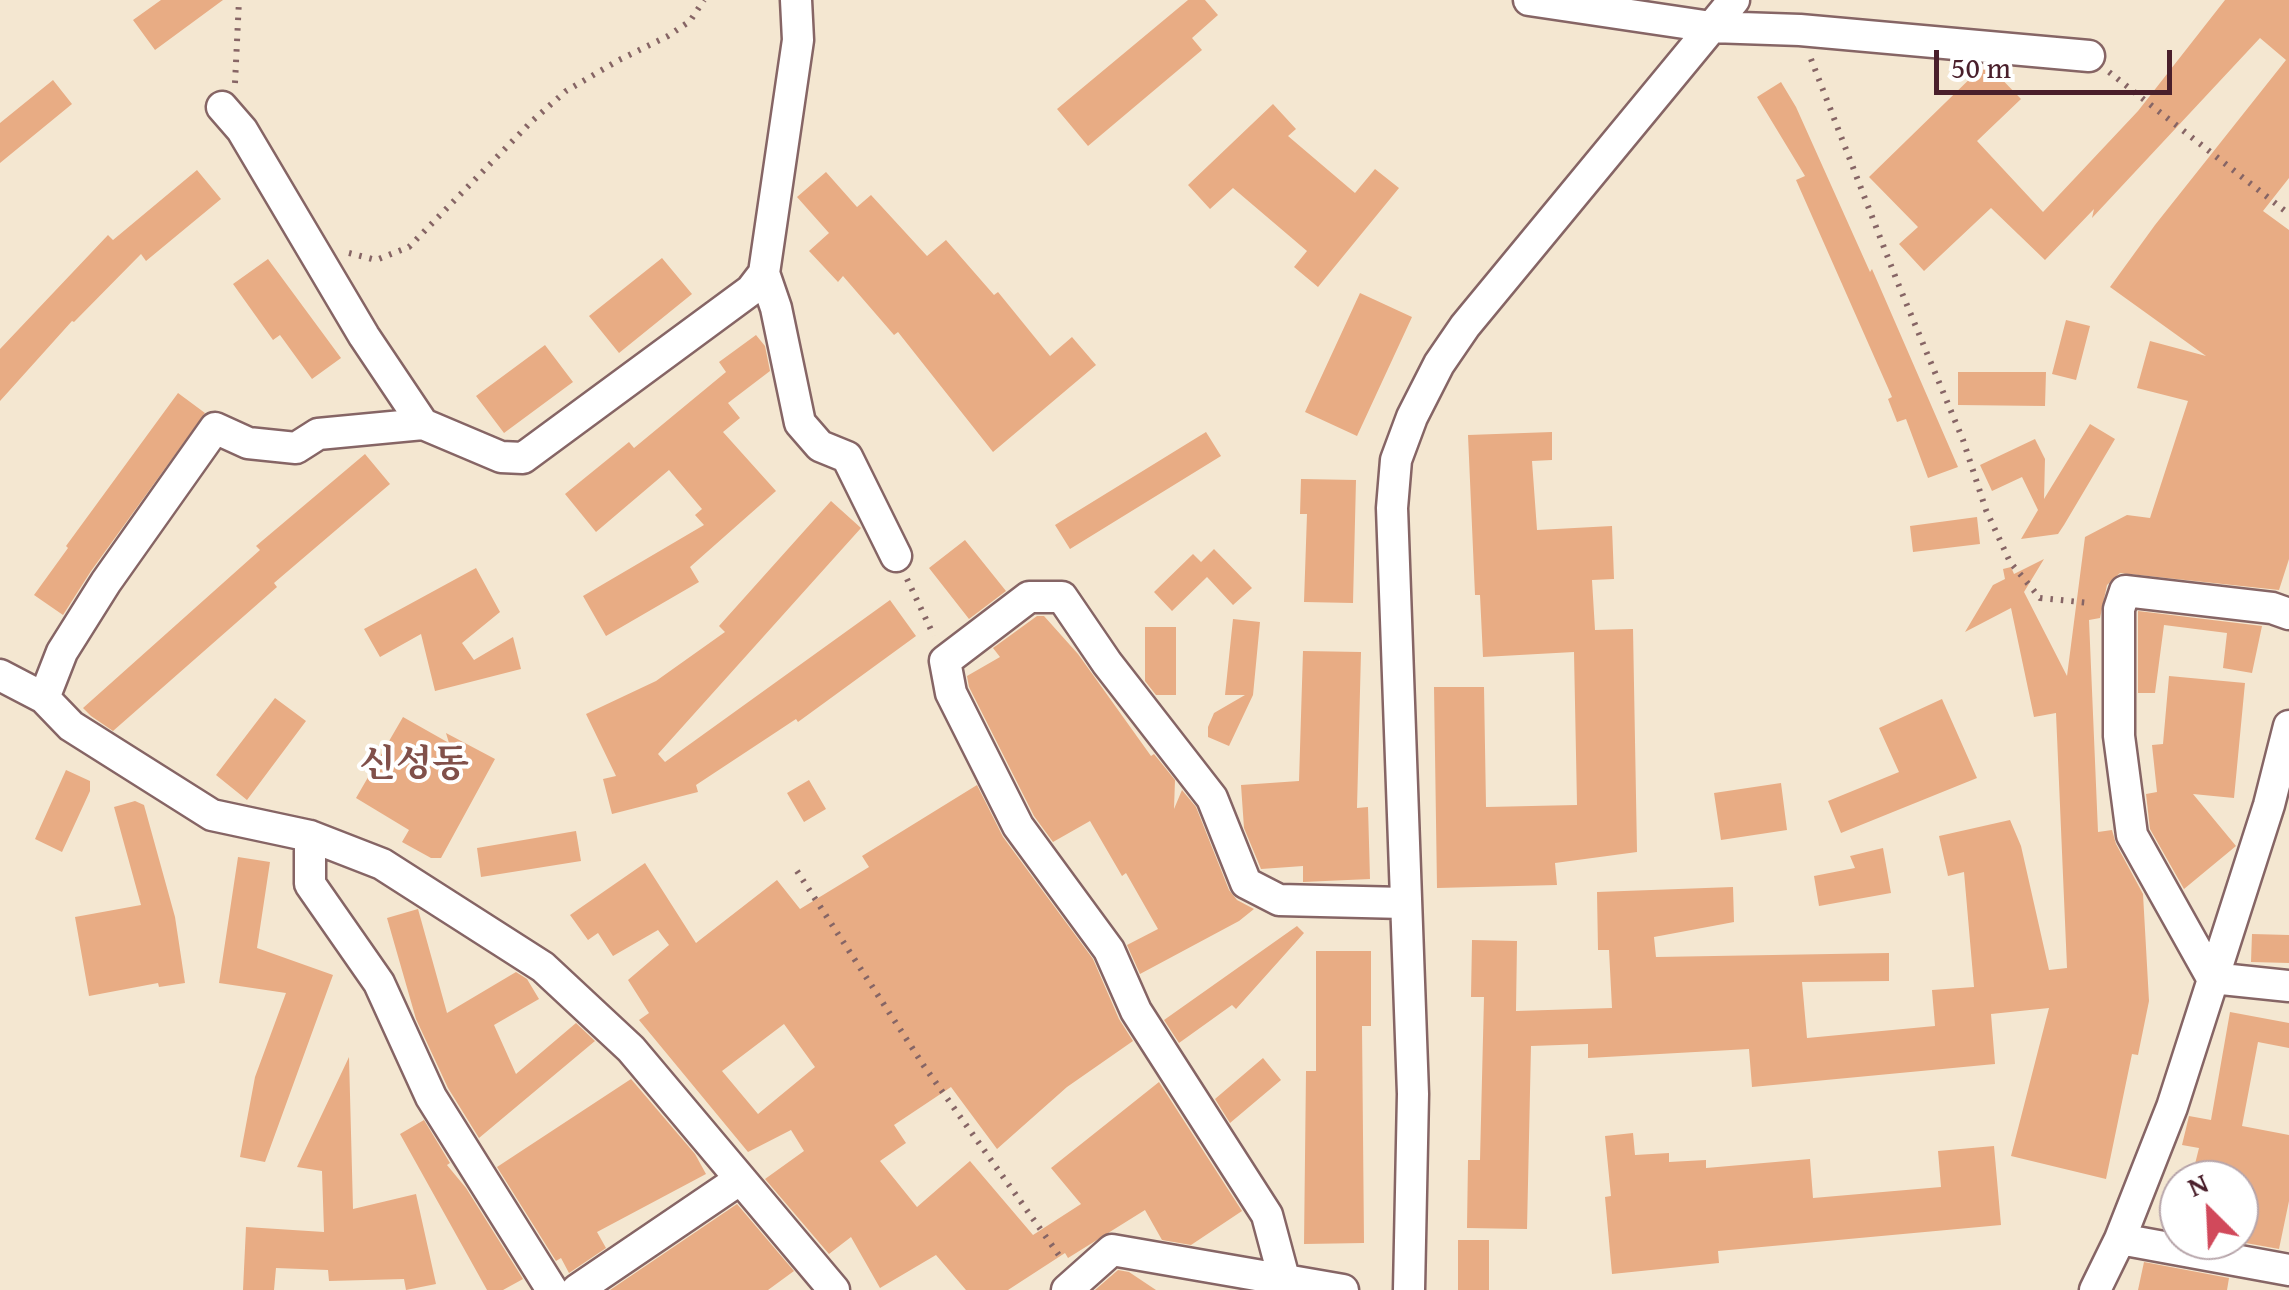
<!DOCTYPE html>
<meta charset="utf-8">
<style>
body{margin:0}
#map{position:relative;width:2289px;height:1290px;overflow:hidden;background:#f4e7d1;font-family:"Gentium Book Plus",serif}
canvas{display:block}
.north{position:absolute;left:2159px;top:1160px;width:100px;height:100px;box-sizing:border-box;background:#fff;border:2px solid #b7a5aa;border-radius:50%;rotate:336deg;font-size:28px;font-weight:700;line-height:40px;text-align:center;color:#4a1f2b}
.north::after{content:'';display:block;margin:auto;width:35px;height:45px;background:#d1495b;clip-path:polygon(50% 0,100% 100%,50% 72%,0 100%)}
.scale{position:absolute;left:1934px;top:50px;width:238px;height:45px;box-sizing:border-box;border:5px solid #4a1f2b;border-top:0;padding-left:12px;font-size:30px;line-height:35px;white-space:nowrap;color:#4a1f2b;-webkit-text-stroke:8px #fff;paint-order:stroke}
</style>
<div id="map">
<canvas width="2289" height="1290"></canvas>
<div class="north">N</div>
<div class="scale">50 m</div>
</div>
<script>
const ctx = document.querySelector('canvas').getContext('2d');
ctx.lineJoin = 'round';
function fill(path, color) {
  ctx.fillStyle = color;
  ctx.fill(path, 'evenodd');
}
function toPath(rows) {
  const path = new Path2D();
  for (const r of rows) {
    path.moveTo(r[0], r[1]);
    for (let i = 2; i < r.length; i += 2) path.lineTo(r[i], r[i + 1]);
  }
  return path;
}
function strokePath(path, color, width, dash) {
  ctx.strokeStyle = color;
  ctx.lineWidth = width;
  ctx.lineCap = dash ? 'butt' : 'round';
  ctx.setLineDash(dash || []);
  ctx.stroke(path);
}
function label(font, color, halo, rows, align = 'center') {
  ctx.font = font + ' "Gentium Book Plus","Noto Serif KR",serif';
  ctx.lineWidth = 8;
  ctx.setLineDash([]);
  ctx.textBaseline = 'middle';
  ctx.strokeStyle = halo;
  ctx.fillStyle = color;
  for (const [text, x, y, turn = 0] of rows) {
    ctx.save();
    ctx.translate(x, y);
    ctx.rotate((+turn || 0) * Math.PI / 180);
    ctx.textAlign = isNaN(turn) ? turn : align;
    if (halo) ctx.strokeText(text, 0, 0);
    ctx.fillText(text, 0, 0);
    ctx.restore();
  }
}
fill(toPath([
 [161,0,223,0,155,50,133,20],
 [1188,0,1205,0,1218,15,1192,38,1202,50,1088,146,1057,109],
 [2225,0,2289,0,2289,178,2263,211,2289,230,2289,559,2279,590,2120,573,2107,585,2100,618,2089,620,2098,832,2112,830,2116,844,2143,894,2149,1001,2138,1055,2132,1054,2106,1179,2011,1156,2049,1008,1991,1014,1995,1064,1752,1087,1749,1049,1588,1058,1588,1044,1531,1046,1527,1229,1467,1228,1468,1160,1480,1160,1484,997,1471,997,1472,940,1517,941,1516,1011,1612,1008,1609,950,1598,950,1597,892,1733,887,1734,922,1654,937,1656,957,1889,953,1889,981,1802,982,1807,1038,1935,1026,1932,990,1974,987,1964,872,1948,876,1939,836,2010,820,2021,846,2049,970,2067,968,2056,713,2034,717,2011,608,1965,632,1993,585,2005,579,2003,569,2011,567,2014,574,2044,559,2024,592,2067,676,2085,537,2127,515,2150,518,2188,401,2137,388,2150,341,2206,356,2110,287,2155,225,2286,60,2260,38,2092,218,2094,209,2045,260,1991,208,1924,271,1899,244,1918,227,1869,177,1984,65,1989,66,2021,99,1977,141,2043,212,2138,111],
 [53,80,72,104,0,163,0,123],
 [1781,82,1796,107,1870,272,1872,269,1958,467,1928,478,1906,419,1897,422,1888,399,1892,397,1796,180,1805,176,1757,97],
 [1273,104,1296,129,1288,136,1355,193,1375,169,1399,188,1318,287,1294,267,1307,251,1233,188,1210,209,1188,185],
 [197,170,221,199,146,261,141,254,74,322,72,321,0,401,0,349,108,235,113,240],
 [826,172,857,207,871,195,927,256,946,240,994,295,998,292,1050,356,1072,337,1096,365,993,452,898,332,894,335,843,276,838,282,809,251,829,233,797,197],
 [662,258,692,294,619,353,589,316],
 [268,259,341,358,312,379,280,335,273,340,233,284],
 [1360,293,1412,317,1357,436,1305,412],
 [2066,320,2090,326,2076,380,2052,374],
 [756,335,765,346,770,371,728,403,740,418,723,432,776,491,690,567,699,582,606,636,583,596,704,525,695,515,702,509,669,470,596,532,565,494,629,442,634,448,726,372,719,362],
 [545,345,573,382,504,433,476,396],
 [1958,372,2046,372,2045,406,1958,405],
 [178,393,205,413,91,571,63,615,34,595,68,548,66,546],
 [2090,424,2115,439,2064,525,2058,534,2021,539,2038,510,2022,477,1992,491,1980,465,2035,439,2045,459,2044,499],
 [1206,432,1221,456,1070,549,1055,525],
 [1552,432,1552,460,1532,461,1537,530,1612,526,1614,579,1592,580,1595,630,1633,629,1637,852,1555,863,1557,885,1437,888,1434,687,1484,687,1486,807,1577,805,1574,652,1483,657,1480,595,1475,595,1468,435],
 [365,454,390,484,274,583,277,587,113,731,91,716,83,708,260,550,256,546],
 [1301,479,1356,480,1353,603,1304,602,1307,514,1300,514],
 [831,501,861,528,658,754,665,762,890,600,916,636,798,722,796,719,696,785,698,792,612,814,603,779,616,776,586,714,656,681,725,632,719,626],
 [1977,517,1980,544,1913,552,1910,526],
 [965,540,1006,591,969,619,929,568],
 [1214,549,1252,588,1233,605,1207,577,1172,611,1154,592,1193,554,1201,562],
 [476,568,500,612,462,643,474,660,513,637,521,669,435,691,421,634,380,657,364,629],
 [2138,611,2262,626,2252,673,2223,668,2227,633,2164,625,2155,693,2138,693],
 [1037,616,1044,616,1078,654,1151,756,1154,754,1175,780,1174,809,1182,790,1196,807,1229,890,1237,900,1254,909,1239,921,1140,974,1127,945,1158,929,1126,873,1122,876,1090,821,1053,842,1034,816,969,687,967,676,1000,657,993,648],
 [1233,619,1260,622,1253,695,1229,746,1208,737,1208,727,1214,713,1245,695,1225,695],
 [1145,627,1176,627,1176,695,1156,695,1145,681],
 [1303,651,1361,652,1357,808,1368,807,1370,879,1303,882,1303,866,1261,869,1244,828,1241,785,1299,781],
 [2169,676,2245,683,2234,798,2193,794,2236,846,2184,889,2150,829,2146,794,2157,792,2152,745,2163,744],
 [275,698,306,721,247,800,216,775],
 [1942,699,1977,778,1841,833,1828,801,1899,772,1879,728],
 [403,717,449,743,446,733,495,759,441,858,431,858,402,842,409,830,356,798],
 [66,770,90,781,90,791,62,852,35,839],
 [809,780,826,809,804,822,787,793],
 [1781,783,1787,830,1721,840,1714,793],
 [977,785,1003,837,1093,959,1119,1019,1133,1041,1067,1087,997,1149,951,1087,894,1125,906,1143,880,1161,917,1207,970,1161,1033,1235,1081,1204,1051,1168,1159,1082,1242,1211,1191,1245,1162,1240,1145,1210,1068,1258,1065,1253,1008,1290,966,1290,936,1255,880,1288,851,1237,829,1254,765,1179,804,1151,791,1130,748,1152,639,1020,649,1013,628,980,669,945,658,930,613,956,598,933,588,940,570,915,645,863,696,943,777,880,800,909,869,867,862,856],
 [784,1024,815,1067,758,1114,722,1071],
 [135,801,144,805,175,917,185,983,159,987,158,983,89,996,75,917,141,905,114,807],
 [576,831,581,861,481,877,477,848],
 [1883,848,1891,893,1819,906,1814,876,1855,868,1850,856],
 [238,857,270,862,257,948,333,975,265,1162,240,1157,255,1077,286,993,219,983],
 [418,909,447,1013,516,972,527,979,539,999,494,1025,516,1074,576,1023,595,1041,479,1138,448,1088,416,1019,387,918],
 [1297,926,1304,933,1236,1009,1232,1005,1179,1043,1164,1020],
 [2252,934,2289,935,2289,963,2251,962],
 [1316,951,1371,951,1371,1026,1362,1026,1364,1243,1304,1244,1306,1071,1316,1071],
 [2230,1012,2289,1023,2289,1048,2258,1042,2242,1126,2289,1135,2289,1201,2279,1249,2229,1240,2239,1240,2249,1180,2191,1180,2199,1148,2182,1145,2189,1116,2211,1120],
 [349,1057,353,1209,416,1194,436,1284,406,1290,404,1279,329,1281,328,1270,276,1268,274,1290,243,1290,246,1227,324,1232,322,1171,297,1167],
 [1263,1058,1281,1080,1230,1123,1215,1099],
 [631,1079,695,1154,706,1174,597,1232,606,1248,569,1273,561,1258,556,1261,497,1167],
 [424,1120,450,1163,447,1165,466,1188,523,1279,503,1290,487,1290,400,1134],
 [1633,1133,1635,1155,1669,1153,1669,1162,1706,1160,1706,1168,1810,1159,1813,1198,1941,1187,1938,1151,1994,1146,2001,1225,1718,1251,1719,1263,1612,1274,1605,1197,1611,1196,1605,1136],
 [737,1204,794,1271,768,1290,610,1290],
 [1458,1240,1489,1240,1489,1290,1458,1290],
 [2144,1262,2229,1278,2227,1290,2138,1290],
 [1118,1270,1129,1272,1156,1290,1095,1290]
]), '#e8ac84');
const minor = toPath([
 [1529,0,1711,27,1800,30,2089,56],
 [222,107,242,130,364,336,423,424,501,457,523,458,751,290,764,273,798,40,796,0],
 [764,273,776,308,800,423,820,446,847,457,896,556],
 [2289,614,2272,608,2125,591,2119,609,2119,736,2132,835,2212,978,2289,986],
 [0,675,44,698,71,726,212,815,310,836,382,864,543,967,631,1049,834,1290],
 [44,698,62,652,106,582,215,428,248,443,296,448,318,434,423,424],
 [310,836,310,884,379,983,431,1097,552,1290],
 [2120,1239,2289,1270],
 [1285,1282,1267,1215,1136,1011,1109,950,1018,826,951,693,945,661,1029,597,1062,597,1107,663,1212,798,1246,883,1279,900,1404,903],
 [577,1290,739,1180],
 [1067,1290,1112,1250,1343,1290],
 [1409,1290,1413,1094,1392,508,1396,460,1412,417,1439,364,1465,326,1734,0],
 [2095,1290,2120,1239,2172,1107,2269,805,2289,726]
]);
strokePath(minor, '#866565', 35);
strokePath(toPath([
 [1811,59,1897,281,1963,440,1986,510,2010,562,2040,598,2090,603],
 [2109,72,2289,214],
 [235,83,239,0],
 [349,253,376,260,409,247,532,121,566,91,619,60,668,36,690,21,704,0],
 [907,579,934,636],
 [797,871,924,1066,1061,1258]
]), '#866565', 6, [2.5, 8]);
strokePath(minor, '#fff', 30);
label('bold 38px', '#81504a', '#fff', [
 ["신성동",414,766]
]);
</script>
